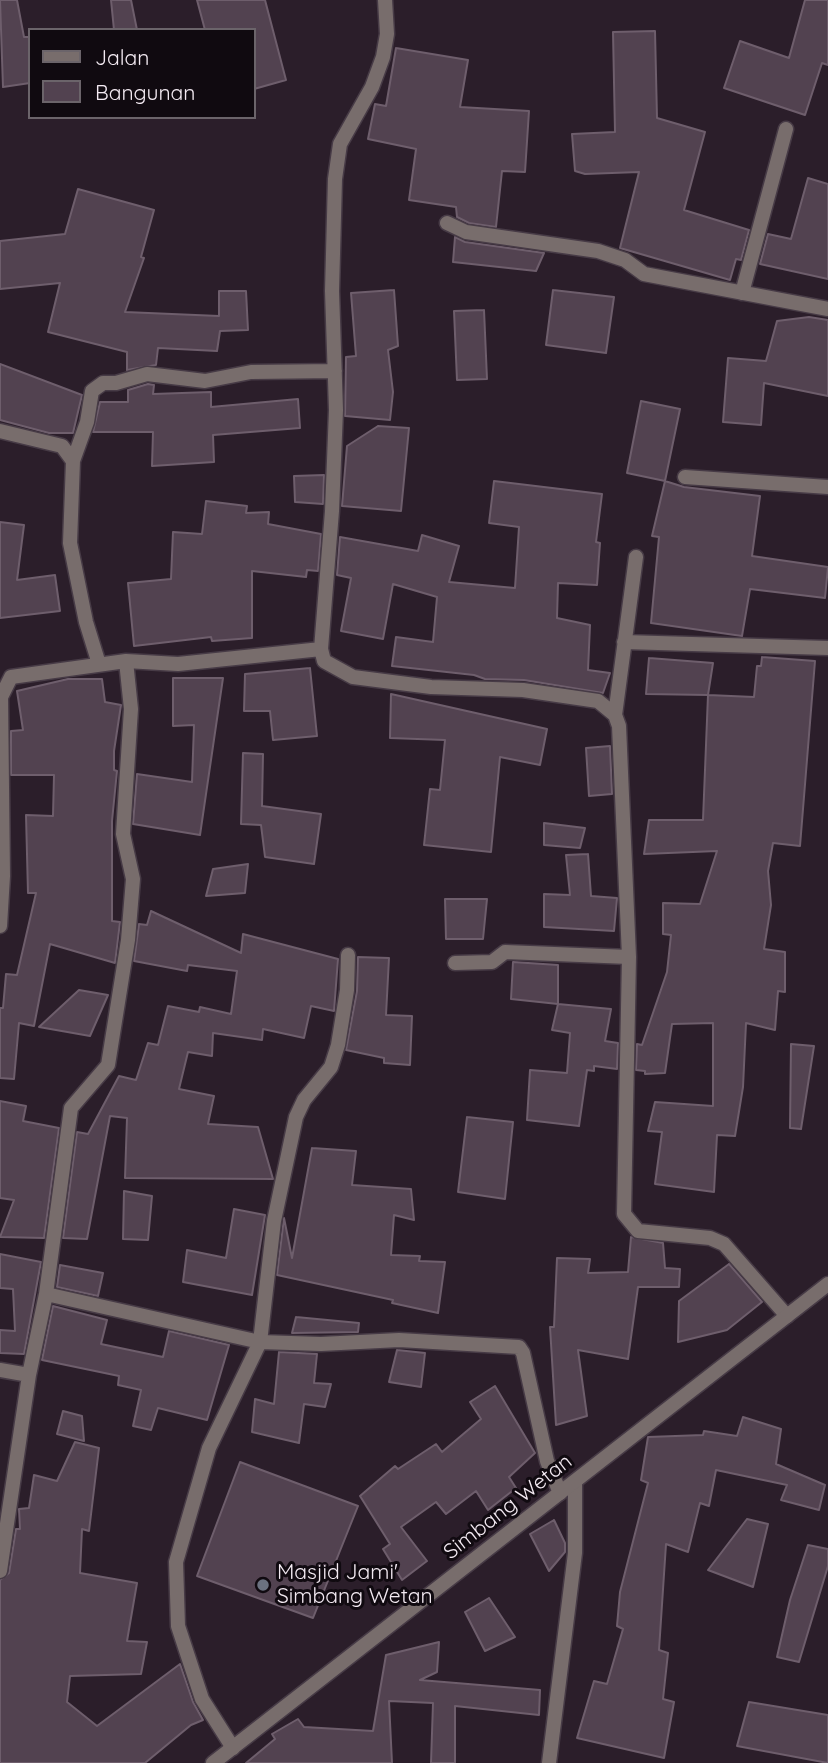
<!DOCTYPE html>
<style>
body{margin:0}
#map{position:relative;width:828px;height:1763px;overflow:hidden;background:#2b1e2a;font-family:Quicksand,sans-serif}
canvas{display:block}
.legend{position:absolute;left:28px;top:28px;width:228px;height:91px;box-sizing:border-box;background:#100a10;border:2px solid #6b646a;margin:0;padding:9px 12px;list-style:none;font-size:21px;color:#f3eaf2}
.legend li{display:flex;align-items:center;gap:14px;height:35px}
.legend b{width:35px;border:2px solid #6b646a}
</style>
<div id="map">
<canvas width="828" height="1763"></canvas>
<ul class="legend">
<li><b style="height:9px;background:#786d6c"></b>Jalan</li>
<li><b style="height:19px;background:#524250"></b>Bangunan</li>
</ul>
</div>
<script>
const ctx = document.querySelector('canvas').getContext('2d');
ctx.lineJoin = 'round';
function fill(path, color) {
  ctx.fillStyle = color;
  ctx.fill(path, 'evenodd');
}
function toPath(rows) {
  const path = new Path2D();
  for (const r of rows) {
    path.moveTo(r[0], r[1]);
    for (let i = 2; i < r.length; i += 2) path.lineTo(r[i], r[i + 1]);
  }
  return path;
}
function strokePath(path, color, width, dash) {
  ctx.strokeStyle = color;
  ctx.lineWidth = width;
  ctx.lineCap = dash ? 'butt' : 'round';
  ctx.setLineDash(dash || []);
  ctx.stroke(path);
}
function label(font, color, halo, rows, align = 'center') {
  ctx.font = font + ' Quicksand,sans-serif';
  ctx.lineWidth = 6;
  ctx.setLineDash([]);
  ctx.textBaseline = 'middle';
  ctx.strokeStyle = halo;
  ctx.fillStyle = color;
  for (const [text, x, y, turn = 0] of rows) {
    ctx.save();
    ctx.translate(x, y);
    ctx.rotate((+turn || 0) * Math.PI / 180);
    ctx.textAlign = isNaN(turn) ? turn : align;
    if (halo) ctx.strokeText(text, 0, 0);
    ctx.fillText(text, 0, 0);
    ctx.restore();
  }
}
const building = toPath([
 [0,0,17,0,24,37,30,37,30,83,3,87,0,0],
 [111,0,131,0,137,30,114,30,111,0],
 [197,0,265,0,286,80,254,89,254,30,205,30,197,0],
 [805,0,828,0,828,65,822,63,805,115,724,88,740,41,789,58,805,0],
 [655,31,657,118,705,132,684,210,749,230,741,260,736,259,730,280,620,248,639,172,585,174,575,171,572,134,615,132,613,32,655,31],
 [396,48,468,60,460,107,529,111,525,172,502,171,496,227,469,223,457,217,456,207,409,200,416,149,368,139,375,104,386,106,396,48],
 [808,178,828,184,828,279,760,264,768,234,791,239,808,178],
 [78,189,154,210,141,257,144,258,125,312,219,316,219,291,246,291,248,330,220,331,217,351,158,348,156,365,127,370,127,352,48,332,60,283,0,289,0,241,65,234,78,189],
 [455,237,465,242,544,253,536,271,453,262,455,237],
 [394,290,398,346,388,350,393,392,390,420,345,416,346,357,356,356,351,293,394,290],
 [553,290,614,297,606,353,546,345,553,290],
 [484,310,487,379,457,380,454,311,484,310],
 [809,317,828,320,828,396,764,383,761,425,723,422,728,358,766,361,777,321,809,317],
 [0,364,82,395,73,433,49,433,0,420,0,364],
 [148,384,154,385,153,394,211,392,211,407,298,399,300,428,213,435,214,462,152,466,153,432,93,432,100,402,128,402,128,390,148,384],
 [641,401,680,409,665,481,627,473,641,401],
 [378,426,409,428,401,511,342,506,347,446,378,426],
 [324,475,323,504,295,502,294,476,324,475],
 [494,481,602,494,596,542,600,543,597,585,558,583,557,618,590,625,588,670,610,673,603,693,524,680,485,679,474,675,392,666,396,637,433,642,437,597,393,584,383,639,341,631,351,578,337,575,340,537,418,551,422,535,459,546,449,582,515,588,519,527,489,523,494,481],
 [665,481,684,487,760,496,752,556,828,567,825,598,750,589,742,636,651,623,659,537,652,536,665,481],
 [206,501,247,506,246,513,269,512,268,524,321,534,318,571,307,570,306,577,252,571,252,638,212,641,211,637,134,646,128,583,171,579,173,532,202,534,206,501],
 [0,522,24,525,17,580,55,575,60,611,0,618,0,522],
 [762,657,815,661,800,846,773,843,768,871,771,905,764,949,785,952,785,992,778,991,775,1030,746,1023,743,1087,735,1136,717,1135,714,1192,655,1184,662,1132,648,1131,655,1102,713,1106,713,1023,672,1024,665,1073,645,1074,645,1071,636,1070,637,1044,642,1045,667,972,671,935,663,934,663,903,700,904,717,851,644,854,649,820,703,820,708,695,754,697,757,666,761,666,762,657],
 [649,658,713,663,708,695,646,694,649,658],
 [310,668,317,736,273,740,270,711,244,711,245,674,310,668],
 [173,678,223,678,200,835,133,824,137,774,192,782,194,725,173,726,173,678],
 [68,679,102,679,105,702,121,705,114,751,114,770,117,771,112,821,112,921,120,922,115,963,50,944,34,1026,19,1023,14,1079,0,1078,0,1008,3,1008,6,974,17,975,36,893,28,893,26,815,53,816,54,775,11,775,11,731,23,730,17,691,68,679],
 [391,694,547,729,540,765,500,757,491,852,424,845,430,789,440,790,445,740,390,738,391,694],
 [610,746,612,794,589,796,586,748,610,746],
 [243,753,263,754,262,806,321,814,314,864,265,857,261,825,241,824,243,753],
 [544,823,585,828,580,848,544,845,544,823],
 [588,854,591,896,617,898,614,931,544,927,544,894,570,895,566,855,588,854],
 [248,864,245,893,206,896,213,869,248,864],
 [445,899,487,899,483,939,446,939,445,899],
 [151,911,241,953,243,934,338,959,334,1011,311,1006,304,1038,263,1029,262,1040,213,1033,212,1056,188,1052,179,1089,214,1096,208,1124,258,1127,273,1179,125,1178,127,1118,110,1116,87,1239,63,1238,77,1132,88,1134,119,1076,136,1080,148,1043,158,1045,168,1006,199,1012,200,1007,231,1014,237,971,188,965,187,971,134,961,139,924,147,925,151,911],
 [358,957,389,958,386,1015,412,1016,410,1065,384,1063,384,1058,346,1050,357,991,358,957],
 [513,962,558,965,558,1004,511,999,513,962],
 [79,990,108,995,90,1036,39,1027,79,990],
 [558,1004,611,1009,605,1041,618,1043,617,1069,594,1066,594,1071,587,1070,579,1126,527,1120,530,1070,567,1073,570,1033,552,1030,558,1004],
 [791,1044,814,1046,801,1129,790,1128,791,1044],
 [0,1101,26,1106,23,1121,59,1128,44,1238,0,1237,14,1200,0,1198,0,1101],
 [467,1117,513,1122,505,1199,458,1192,467,1117],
 [312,1148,356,1151,352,1185,411,1189,414,1220,394,1215,391,1255,420,1256,419,1261,445,1262,438,1313,392,1303,393,1300,277,1275,284,1218,292,1258,312,1148],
 [124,1191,152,1196,148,1240,123,1239,124,1191],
 [234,1209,265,1215,252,1295,183,1282,187,1250,226,1258,234,1209],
 [631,1237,663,1243,665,1268,680,1269,679,1287,638,1287,628,1359,578,1350,587,1416,556,1425,550,1327,554,1327,557,1258,590,1259,588,1273,628,1272,631,1237],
 [0,1254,41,1262,24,1354,0,1353,0,1330,15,1331,13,1289,0,1288,0,1254],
 [729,1264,762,1302,727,1330,678,1342,679,1301,729,1264],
 [60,1265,103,1273,98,1296,57,1287,60,1265],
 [53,1306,107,1320,101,1344,163,1357,169,1331,229,1345,207,1420,158,1408,151,1430,133,1426,141,1390,118,1385,119,1376,42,1360,53,1306],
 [296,1317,359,1323,358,1332,292,1333,296,1317],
 [397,1350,425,1353,421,1387,389,1382,397,1350],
 [279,1352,317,1354,314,1383,331,1384,325,1407,304,1404,299,1443,252,1432,255,1399,274,1404,279,1352],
 [495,1386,535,1453,509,1477,516,1488,488,1510,476,1491,446,1514,436,1502,401,1527,427,1561,402,1580,383,1549,390,1544,360,1496,395,1466,398,1469,436,1444,442,1452,481,1419,470,1402,495,1386],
 [63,1411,82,1416,84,1441,57,1434,63,1411],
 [743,1417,781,1429,776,1464,825,1485,819,1510,781,1500,787,1485,716,1470,709,1506,700,1503,688,1552,666,1544,659,1650,668,1653,663,1699,674,1702,664,1758,577,1738,594,1681,607,1684,623,1629,617,1626,620,1592,648,1483,641,1480,648,1437,703,1435,704,1431,737,1436,743,1417],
 [75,1442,99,1448,89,1531,82,1529,80,1573,137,1583,127,1641,147,1642,141,1674,70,1676,67,1702,97,1726,180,1664,193,1702,203,1720,191,1725,145,1763,0,1763,0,1580,9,1573,16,1529,20,1529,19,1509,29,1508,34,1475,57,1481,75,1442],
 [240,1462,358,1506,313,1618,197,1576,240,1462],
 [747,1519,768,1524,753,1587,708,1570,747,1519],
 [554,1520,565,1543,565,1552,549,1571,530,1534,554,1520],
 [808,1545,828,1549,828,1566,799,1662,777,1657,790,1600,808,1545],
 [489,1598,515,1637,485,1651,465,1612,489,1598],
 [439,1642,437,1672,420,1680,540,1690,539,1715,455,1706,455,1763,431,1763,433,1703,389,1701,392,1763,246,1763,275,1739,272,1734,298,1719,304,1727,373,1731,386,1655,439,1642],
 [749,1702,828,1715,828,1763,737,1746,749,1702]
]);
fill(building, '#524250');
strokePath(building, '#6e5e6c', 2);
const minor = toPath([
 [385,0,387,34,383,57,372,87,340,144,335,179,332,291,336,410,332,511,321,649,324,661,353,677,431,687,523,690,598,701,615,715,619,726,629,957,624,1214,638,1231,710,1238,724,1244,787,1316],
 [447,223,466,232,598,251,625,260,644,274,828,309],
 [742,293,786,129],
 [0,431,62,446,73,461,70,543,86,622,99,664],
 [73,461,87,422,92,391,103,383,116,383,147,374,205,381,251,372,335,371],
 [685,477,828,487],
 [624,642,828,648],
 [615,715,636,557],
 [0,926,3,876,1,697,11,677,126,661,178,664,321,649],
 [455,963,492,962,505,952,629,957],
 [46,1294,260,1342,321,1344,399,1340,519,1347,523,1353,547,1461,560,1493],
 [0,1370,29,1375,0,1571],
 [29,1375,46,1294,71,1108,108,1065,128,940,133,879,123,834,131,709,126,661],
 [233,1748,202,1699,178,1626,176,1562,209,1448,260,1342,274,1221,296,1117,304,1100,331,1067,338,1045,347,990,348,955],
 [549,1763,575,1553,575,1482]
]);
const tertiary = toPath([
 [213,1763,828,1284]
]);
strokePath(minor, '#473b46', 17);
strokePath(tertiary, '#473b46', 17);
strokePath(minor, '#786d6c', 14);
strokePath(tertiary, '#786d6c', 14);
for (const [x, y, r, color] of [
 [263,1585,7,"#6b7280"]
]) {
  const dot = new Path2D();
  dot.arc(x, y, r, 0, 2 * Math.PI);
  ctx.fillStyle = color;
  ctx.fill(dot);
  strokePath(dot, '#100a10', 2.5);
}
label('21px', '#f3eaf2', '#100a10', [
 ["Simbang Wetan",508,1507,-38]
]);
label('21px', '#f3eaf2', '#100a10', [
 ["Masjid Jami'",277,1573],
 ["Simbang Wetan",277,1597]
], 'left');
</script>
